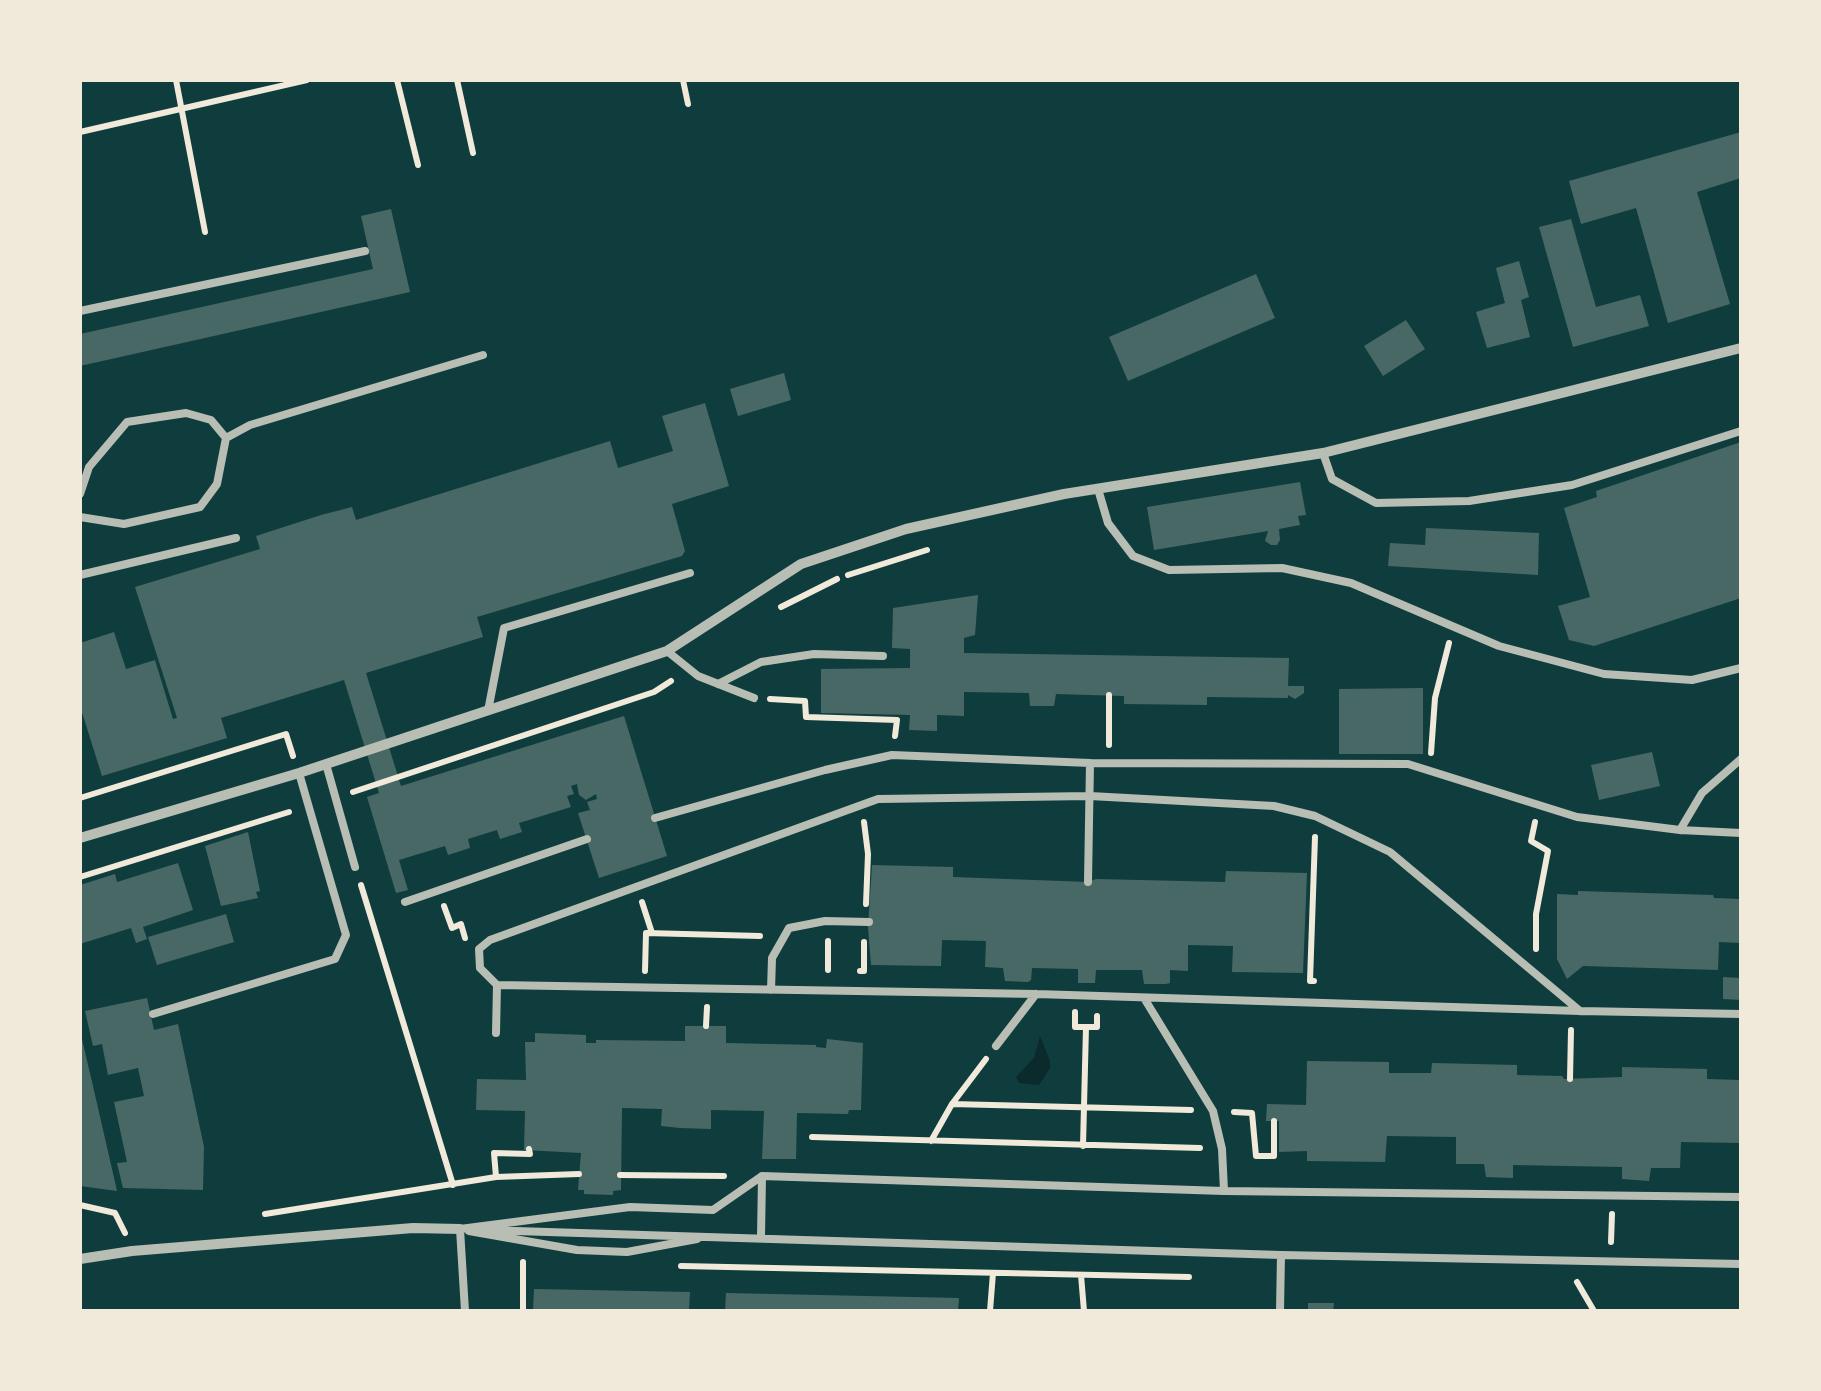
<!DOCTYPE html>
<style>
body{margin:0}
#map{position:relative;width:1821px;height:1391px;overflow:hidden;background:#0f3d3e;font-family:Manrope,sans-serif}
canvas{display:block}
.frame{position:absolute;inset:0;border:82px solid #f1e9da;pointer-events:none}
</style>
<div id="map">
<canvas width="1821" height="1391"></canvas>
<div class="frame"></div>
</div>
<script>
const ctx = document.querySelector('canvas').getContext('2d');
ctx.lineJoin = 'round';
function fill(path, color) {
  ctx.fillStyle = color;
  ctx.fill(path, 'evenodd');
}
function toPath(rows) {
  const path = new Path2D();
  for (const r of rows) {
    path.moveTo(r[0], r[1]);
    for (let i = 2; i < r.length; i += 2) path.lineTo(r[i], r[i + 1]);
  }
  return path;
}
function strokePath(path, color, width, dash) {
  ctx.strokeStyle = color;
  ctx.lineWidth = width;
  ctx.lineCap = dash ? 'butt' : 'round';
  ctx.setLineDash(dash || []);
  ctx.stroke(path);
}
fill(toPath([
 [1040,1036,1050,1061,1050,1068,1039,1085,1019,1083,1016,1077,1034,1058]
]), '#0a2a2b');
fill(toPath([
 [1741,132,1741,178,1697,192,1730,304,1668,323,1636,208,1581,224,1569,181],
 [391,209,410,292,80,366,80,334,373,269,361,216],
 [1571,219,1596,307,1640,295,1649,326,1573,347,1539,227],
 [1519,261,1529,297,1521,300,1530,337,1487,348,1476,312,1505,303,1496,268],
 [1256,274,1275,318,1128,381,1109,337],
 [1406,320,1425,349,1383,376,1364,346],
 [784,373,791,400,738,416,730,389],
 [705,403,729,486,672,504,685,551,682,556,477,617,483,637,366,673,401,786,624,716,667,856,599,878,578,813,590,810,587,802,597,799,596,794,586,800,579,795,577,784,571,786,574,794,567,796,571,807,519,823,522,832,500,839,497,830,468,839,470,848,448,855,445,846,399,860,408,890,396,893,367,797,379,793,344,680,221,718,227,738,102,776,80,706,80,643,114,632,126,669,155,660,173,719,177,718,135,587,260,549,256,536,321,515,352,507,356,520,610,441,618,468,673,451,662,416],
 [1741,442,1741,598,1594,646,1569,640,1558,606,1590,597,1564,508,1597,497,1596,491],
 [1300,482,1306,515,1298,516,1300,525,1279,529,1280,540,1277,545,1271,545,1265,541,1268,531,1154,550,1147,507],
 [1426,528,1539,533,1538,575,1388,566,1390,543,1425,545],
 [978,595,975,635,964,638,964,653,1289,658,1288,686,1304,686,1304,693,1295,699,1288,695,1288,698,1207,697,1207,705,1124,704,1124,696,1056,694,1054,706,1030,706,1029,693,964,692,964,716,937,715,937,731,909,730,910,715,821,713,821,669,910,668,910,649,892,648,893,608],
 [1423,688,1423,754,1339,754,1339,689],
 [1652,752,1660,786,1599,800,1591,765],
 [248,832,260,891,256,892,258,898,221,906,205,846],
 [178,863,193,910,143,927,147,939,136,943,131,928,80,944,80,885,115,874,117,882],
 [872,865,953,867,953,877,1088,882,1096,879,1225,882,1226,871,1307,873,1303,973,1232,972,1233,946,1188,945,1188,971,1170,970,1170,983,1166,984,1144,984,1142,970,1096,970,1095,983,1078,983,1078,969,1032,968,1031,980,1028,982,1005,981,1003,968,985,967,986,941,942,940,941,966,871,965,868,927],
 [1578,891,1713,895,1714,898,1741,899,1741,943,1719,942,1718,970,1583,966,1567,979,1557,959,1557,894,1578,895],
 [226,914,234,942,157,965,148,937],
 [1723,977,1741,978,1741,1000,1723,999],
 [147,998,154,1030,178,1024,204,1147,203,1190,123,1188,117,1163,127,1162,114,1102,144,1096,138,1068,108,1075,102,1044,93,1046,85,1011],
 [685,1026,726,1026,726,1043,816,1045,816,1047,826,1048,827,1039,863,1043,861,1110,849,1110,848,1114,797,1113,796,1159,762,1159,764,1111,711,1110,711,1129,680,1128,661,1126,662,1109,622,1108,621,1190,613,1191,613,1195,584,1194,584,1190,578,1190,581,1153,524,1150,525,1111,476,1110,477,1079,526,1080,525,1042,535,1042,535,1033,586,1035,586,1043,596,1043,596,1040,685,1041],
 [81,1035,93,1086,117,1191,80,1186],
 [1307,1061,1389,1062,1389,1073,1431,1073,1432,1063,1517,1065,1517,1075,1562,1076,1564,1079,1622,1077,1622,1067,1707,1069,1707,1079,1741,1080,1741,1143,1681,1142,1680,1168,1651,1168,1649,1181,1622,1179,1622,1167,1513,1165,1513,1178,1486,1177,1484,1164,1456,1164,1456,1137,1387,1136,1385,1162,1307,1161,1307,1151,1279,1152,1279,1121,1266,1121,1267,1104,1306,1105],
 [534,1289,690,1292,689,1311,533,1311],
 [726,1293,959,1298,958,1311,725,1311],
 [1308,1303,1334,1303,1333,1311,1308,1311]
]), '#486865');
strokePath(toPath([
 [176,80,205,232],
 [397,80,418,165],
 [457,80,473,153],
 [683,80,688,104],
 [80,132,307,80],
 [848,575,927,550],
 [781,607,837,579],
 [770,699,805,701,806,717,897,720,895,736],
 [1109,745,1109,695],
 [1431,753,1435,698,1449,643],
 [353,792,654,692,671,681],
 [80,798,286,734,293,756],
 [864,822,868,854,866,904],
 [1535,822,1531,841,1548,851,1536,914,1536,949],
 [80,877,289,812],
 [361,885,453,1185],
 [642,902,652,933],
 [444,906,452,928,461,924,465,938],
 [828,941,828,970],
 [645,971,646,933,760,936],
 [860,971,864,971,864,942],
 [1314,981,1310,981,1315,837],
 [1075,1012,1075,1027,1097,1027,1097,1016],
 [706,1026,707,1007],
 [1570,1079,1571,1030],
 [952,1104,1191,1110],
 [1234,1112,1252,1113,1256,1156,1274,1156,1274,1121],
 [812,1137,1200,1148],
 [931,1141,952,1104,986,1059],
 [1083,1146,1086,1027],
 [620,1175,724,1176],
 [496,1177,494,1153,530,1154,529,1149],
 [80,1205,115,1213,125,1233],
 [265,1214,496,1177,579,1174],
 [1611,1242,1612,1214],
 [681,1266,1189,1277],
 [1081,1275,1084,1311],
 [1577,1282,1594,1311],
 [523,1311,523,1262],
 [990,1311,993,1273]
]), '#f1e9da', 6);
strokePath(toPath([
 [80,311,365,251],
 [1323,453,1332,479,1376,503,1469,501,1572,485,1741,431],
 [1098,489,1108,523,1133,556,1169,570,1282,568,1351,583,1499,646,1604,674,1692,680,1741,668],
 [80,494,89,467,127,422,186,413,211,420,226,438],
 [80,517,124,524,200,507,217,484,226,438,250,425,483,355],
 [80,575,236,538],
 [667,651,698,676,754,698],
 [718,684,761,662,814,654,883,656],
 [488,711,504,628,690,573],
 [326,764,355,867],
 [655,818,825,770,892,755,1090,763],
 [1680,830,1702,793,1741,759],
 [1088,882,1090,763,1408,764,1577,817,1680,830,1741,833],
 [405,902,587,839],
 [771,990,772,958,789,928,825,921,869,922],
 [1144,998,1213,1111,1222,1149,1224,1191],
 [1580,1011,1390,852,1315,816,1274,806,1090,796,878,799,490,940,479,949,480,968,497,985,1036,994,1580,1011,1741,1014],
 [153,1014,335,959,346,935,299,773],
 [496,1033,497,985],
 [996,1046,1036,994],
 [460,1229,630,1207,713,1210,762,1176,1224,1191,1741,1197],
 [460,1229,465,1311],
 [484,1230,1281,1255,1741,1264],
 [469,1231,577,1250,627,1252,697,1239],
 [761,1237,762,1176],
 [1280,1311,1281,1255]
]), '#b8beb3', 8);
strokePath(toPath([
 [80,838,299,773,667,651,801,564,906,529,1064,494,1323,453,1741,348],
 [80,1259,132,1251,413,1228,460,1229]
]), '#b8beb3', 10);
</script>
